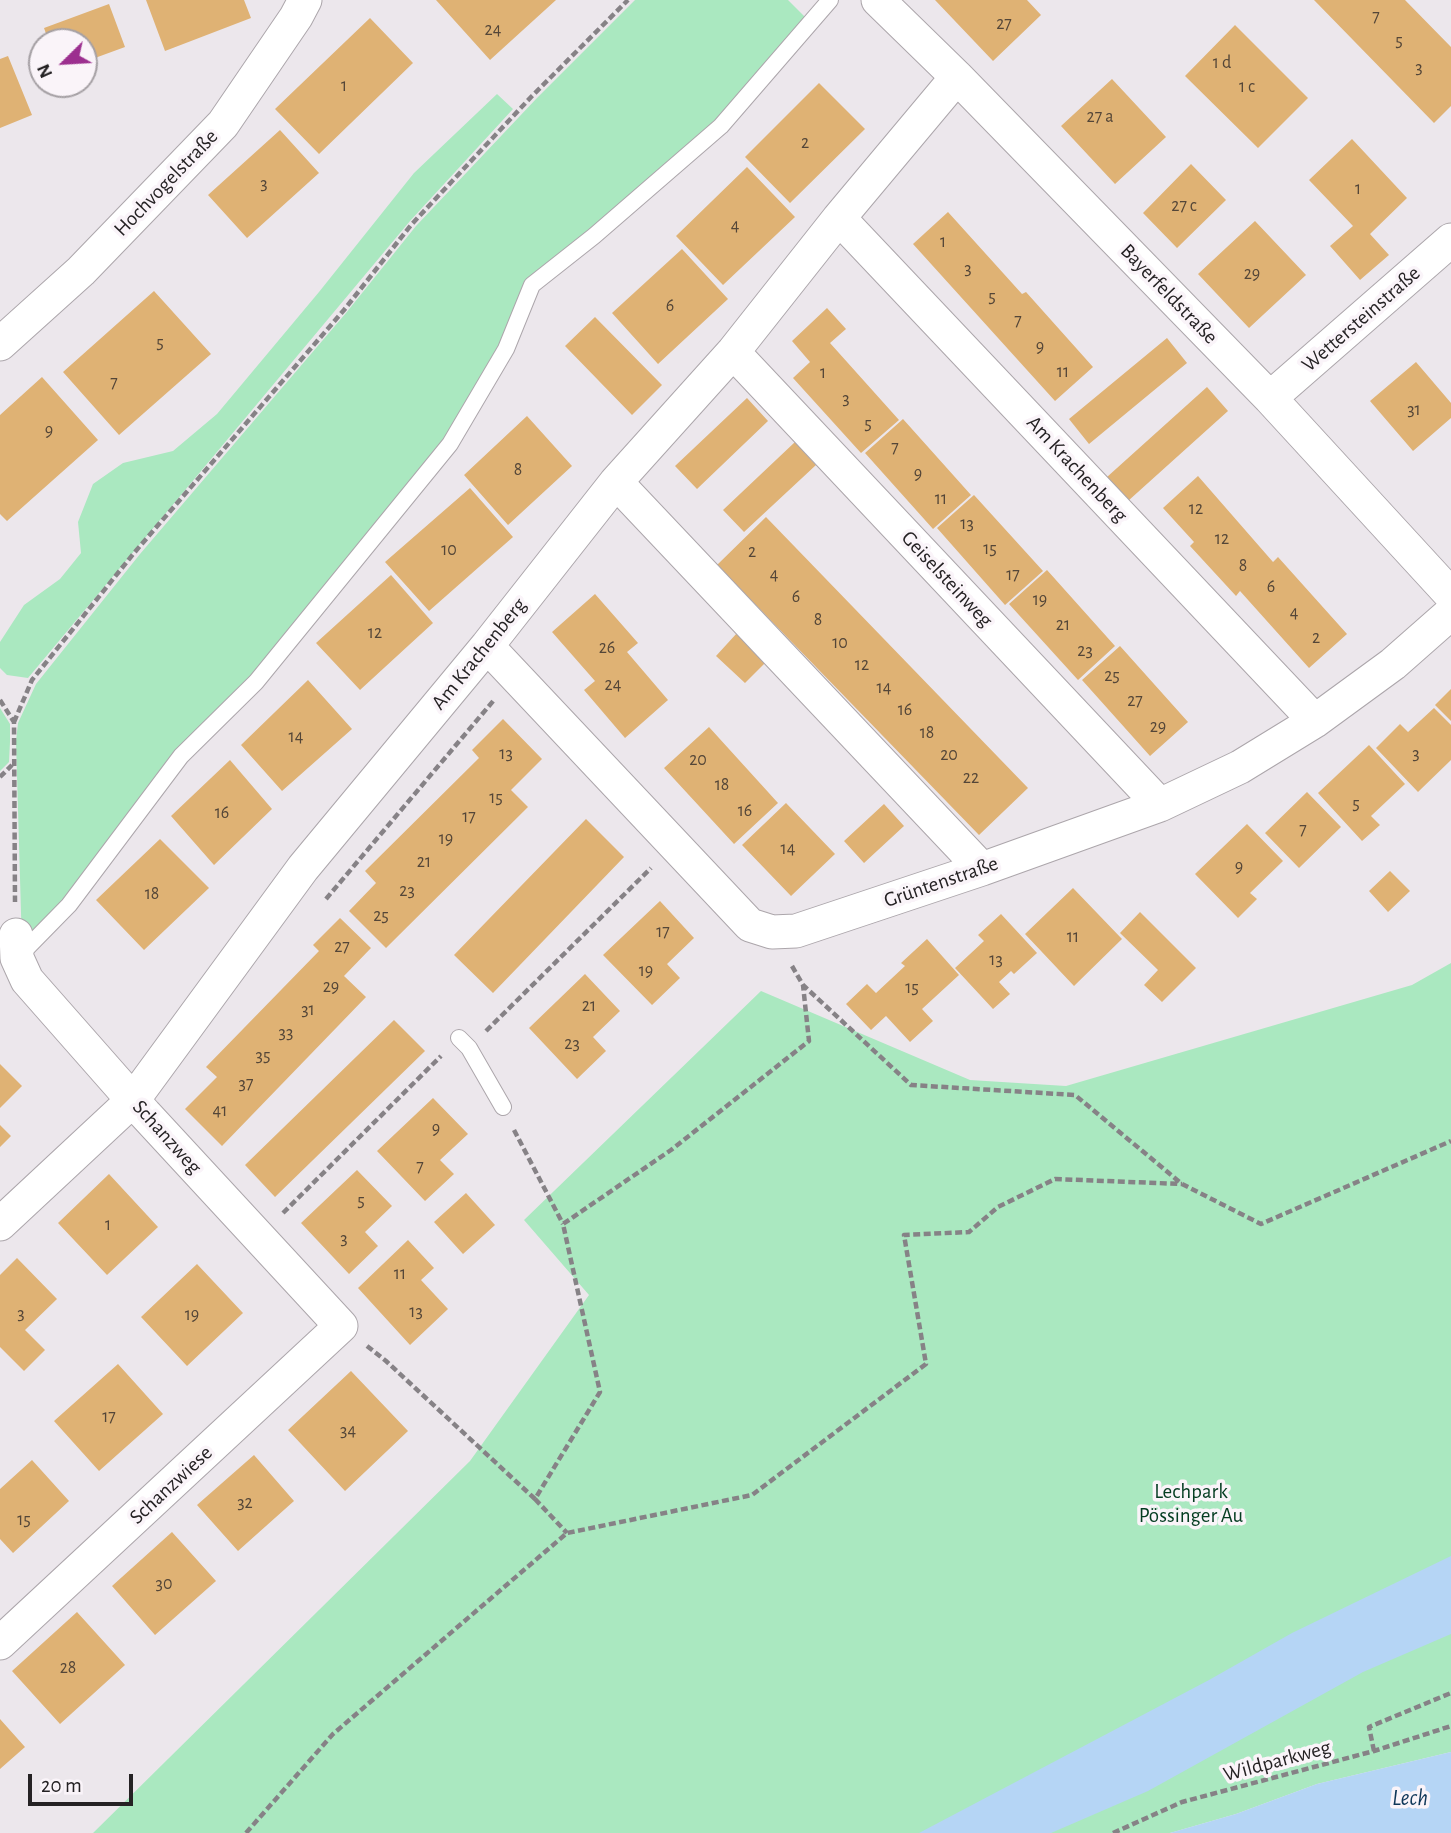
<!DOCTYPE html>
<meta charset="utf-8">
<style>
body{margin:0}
#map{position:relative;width:1451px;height:1833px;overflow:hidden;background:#ece7ec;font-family:"Alegreya Sans",sans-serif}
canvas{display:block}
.north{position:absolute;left:28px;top:28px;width:70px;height:70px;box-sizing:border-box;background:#faf4f9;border:2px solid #a5a0a4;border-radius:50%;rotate:246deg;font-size:19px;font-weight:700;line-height:28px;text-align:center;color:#252224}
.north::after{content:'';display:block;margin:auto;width:24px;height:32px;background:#9c2f8f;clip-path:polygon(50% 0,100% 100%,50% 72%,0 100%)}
.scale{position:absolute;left:28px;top:1774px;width:105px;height:32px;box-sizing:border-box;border:4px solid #252224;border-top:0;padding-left:9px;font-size:21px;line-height:24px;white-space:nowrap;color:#252224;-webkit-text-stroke:5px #faf4f9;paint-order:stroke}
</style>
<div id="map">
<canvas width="1451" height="1833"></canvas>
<div class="north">N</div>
<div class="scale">20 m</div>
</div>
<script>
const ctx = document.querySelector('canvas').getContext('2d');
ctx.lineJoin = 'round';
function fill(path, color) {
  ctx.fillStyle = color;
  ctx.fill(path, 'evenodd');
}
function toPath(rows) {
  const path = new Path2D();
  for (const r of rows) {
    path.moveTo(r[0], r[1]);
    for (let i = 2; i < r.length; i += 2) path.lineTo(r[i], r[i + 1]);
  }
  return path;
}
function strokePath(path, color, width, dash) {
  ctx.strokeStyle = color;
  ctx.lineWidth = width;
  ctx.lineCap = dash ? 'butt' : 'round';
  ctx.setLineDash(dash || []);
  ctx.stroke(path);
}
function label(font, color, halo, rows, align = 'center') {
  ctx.font = font + ' "Alegreya Sans",sans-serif';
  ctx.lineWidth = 7;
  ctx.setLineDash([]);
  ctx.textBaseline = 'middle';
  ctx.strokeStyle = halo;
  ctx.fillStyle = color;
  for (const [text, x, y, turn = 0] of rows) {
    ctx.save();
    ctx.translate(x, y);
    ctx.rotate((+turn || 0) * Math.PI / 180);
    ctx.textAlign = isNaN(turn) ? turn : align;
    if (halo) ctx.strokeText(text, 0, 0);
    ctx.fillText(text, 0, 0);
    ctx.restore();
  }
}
fill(toPath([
 [635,0,788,0,807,19,716,123,529,282,502,346,445,443,65,902,22,947,16,741,18,723,36,684,140,554,346,313,416,226,536,99],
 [497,94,513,109,410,221,28,678,7,675,0,668,0,642,24,605,60,579,81,553,78,522,93,484,123,463,173,451,217,414,319,292,414,173],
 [0,708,10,724,10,742,9,762,0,771],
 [1451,963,1451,1752,1317,1784,1236,1814,1170,1833,93,1833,470,1461,589,1295,524,1220,761,991,970,1080,1066,1086,1412,985]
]), '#aae8c0');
fill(toPath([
 [1451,1556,1451,1634,1363,1672,1148,1791,1051,1833,919,1833,1209,1680,1292,1633],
 [1451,1752,1451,1833,1170,1833,1236,1814,1317,1784]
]), '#b5d5f5');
fill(toPath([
 [146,0,244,0,251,18,165,51],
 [436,0,556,0,490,60],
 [935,0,1027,0,1041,15,993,61],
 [1314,0,1405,0,1451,47,1451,106,1434,123],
 [109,4,125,47,84,62,84,42,49,42,44,28],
 [370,18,413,63,319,154,275,109],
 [1235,25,1308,98,1258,148,1185,76],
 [8,56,32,115,0,128,0,59],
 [1112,79,1166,137,1115,184,1061,126],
 [819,83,865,129,790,203,745,157],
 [280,130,319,173,247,238,208,195],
 [1352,139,1407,198,1370,234,1389,255,1360,280,1330,246,1353,226,1309,180],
 [1191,164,1226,200,1177,248,1143,213],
 [747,167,795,217,723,285,676,236],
 [948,212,1022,294,1026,292,1093,367,1055,401,913,244],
 [1255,221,1306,275,1249,328,1198,274],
 [682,249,728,299,658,364,612,313],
 [154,291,211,354,119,435,63,372],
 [827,308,846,329,830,343,899,420,861,453,793,378,810,362,792,341],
 [595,317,662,385,632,415,565,346],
 [1167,338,1187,363,1089,444,1069,419],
 [1416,362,1451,403,1451,418,1413,451,1370,401],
 [42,377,98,440,7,521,0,514,0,415],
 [1207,387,1228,411,1128,501,1107,477],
 [747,398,768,421,697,489,675,466],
 [527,416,572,466,508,525,464,475],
 [903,419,971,495,933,529,865,453],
 [795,442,816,465,744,532,723,510],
 [1198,476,1273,562,1278,557,1347,634,1309,668,1240,591,1236,596,1190,546,1194,542,1163,508],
 [470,488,513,537,429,611,385,562],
 [974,495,1043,571,1005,605,937,528],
 [766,517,1028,788,979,835,717,565],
 [1047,570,1115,646,1078,680,1009,604],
 [391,575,433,623,360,690,316,643],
 [595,594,638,643,627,652,668,700,625,738,584,690,595,681,552,632],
 [737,633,766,662,745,683,716,656],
 [1120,646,1188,722,1150,756,1082,680],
 [308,680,352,729,282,791,241,745],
 [1451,689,1451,721,1435,705],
 [1434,708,1451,725,1451,760,1418,792,1376,748,1400,724,1408,732],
 [503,719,542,759,511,790,528,807,386,948,349,911,376,883,365,871,479,758,472,750],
 [709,727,778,803,734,844,664,768],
 [1369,745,1405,784,1371,816,1380,825,1362,841,1318,793],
 [230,760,272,809,214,865,171,816],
 [1307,792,1341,827,1299,868,1265,833],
 [786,803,835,854,791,896,742,845],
 [884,804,904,826,864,863,844,841],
 [586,819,624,857,493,993,454,955],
 [1247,824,1283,861,1250,893,1257,899,1238,918,1195,874],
 [160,839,209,888,144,950,96,900],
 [1390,871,1410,891,1388,912,1369,891],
 [1073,888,1122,939,1074,986,1025,934],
 [660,901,694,938,667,964,680,978,652,1005,603,955],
 [1140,912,1196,968,1162,1002,1144,985,1158,970,1120,933],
 [1001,914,1037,953,1014,974,1011,971,999,982,1010,994,993,1009,955,968,984,941,978,935],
 [340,918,371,948,344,976,366,997,222,1146,185,1109,217,1077,206,1067,319,951,313,945],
 [927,939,959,975,922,1009,933,1021,910,1042,886,1016,871,1030,846,1004,867,984,876,993,905,966,901,963],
 [585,974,620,1011,593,1037,606,1051,577,1079,529,1028],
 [394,1020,425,1051,275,1197,245,1165],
 [0,1064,22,1086,0,1108],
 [433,1098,468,1134,440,1160,454,1174,425,1201,377,1151],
 [0,1125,11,1136,0,1147],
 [357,1170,392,1206,365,1232,378,1246,349,1274,301,1223],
 [109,1174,158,1227,107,1275,58,1223],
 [466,1193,495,1225,463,1254,434,1222],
 [408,1240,434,1268,421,1280,448,1309,410,1345,358,1288],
 [17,1258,57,1299,25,1330,45,1350,24,1371,0,1347,0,1275],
 [197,1264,243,1313,187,1366,141,1317],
 [118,1364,163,1414,99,1471,54,1421],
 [351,1371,408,1431,345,1491,288,1430],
 [254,1455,294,1501,238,1551,197,1505],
 [32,1460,69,1501,13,1553,0,1539,0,1489],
 [172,1532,216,1581,155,1635,112,1586],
 [77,1612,125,1665,60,1724,12,1671],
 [0,1719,25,1747,0,1769]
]), '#dfb274');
const lane = toPath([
 [19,956,69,905,181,756,256,682,450,444,506,349,532,285,594,236,721,126,830,0],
 [459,1038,469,1048,503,1107]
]);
const street = toPath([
 [878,0,957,77,1270,398,1451,595],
 [839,218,1315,721],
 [0,344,81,271,223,124,296,17,305,0],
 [733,352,1160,805],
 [1270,398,1451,240],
 [616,482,982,869],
 [487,646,750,925,772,932,796,931,982,869,1160,805,1240,767,1315,721,1393,664,1451,613],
 [0,1224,133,1100,303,868,487,646,616,482,733,352,839,218,957,77],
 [0,1643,341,1326,145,1114,27,980,17,958,16,935]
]);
strokePath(lane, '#aca6ab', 18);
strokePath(street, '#aca6ab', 35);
strokePath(toPath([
 [0,700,14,722,15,902],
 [14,722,32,680,134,553,344,310,411,225,532,96,628,0],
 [0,777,12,765],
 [326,899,494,700],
 [792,966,803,985,911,1085,1075,1095,1182,1184,1261,1224,1451,1141],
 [486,1031,651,868],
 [514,1130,563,1224],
 [283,1213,441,1056],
 [367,1346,386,1361,535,1499,600,1392,563,1224,671,1150,809,1041,803,985],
 [535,1499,567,1533],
 [1374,1751,1369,1727,1451,1693],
 [246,1833,333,1734,567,1533,752,1495,926,1364,904,1235,969,1232,998,1207,1055,1179,1182,1184],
 [1113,1833,1182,1802,1374,1751,1451,1726]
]), '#868286', 4.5, [7, 3.5]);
strokePath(lane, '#fff', 16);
strokePath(street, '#fff', 33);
label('18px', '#544638', null, [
 ["7",1376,17],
 ["27",1004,24],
 ["24",493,30],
 ["5",1399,41],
 ["1 d",1222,63],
 ["3",1419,68],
 ["1",344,86],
 ["1 c",1247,87],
 ["27 a",1100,117],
 ["2",805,143],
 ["3",264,184],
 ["1",1358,189],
 ["27 c",1184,206],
 ["4",735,226],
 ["1",943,242],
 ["3",968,269],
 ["29",1252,274],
 ["5",992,297],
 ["6",670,306],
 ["7",1018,321],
 ["5",160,343],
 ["9",1040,347],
 ["11",1063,372],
 ["1",823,373],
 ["7",114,383],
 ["3",846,399],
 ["31",1414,410],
 ["5",868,424],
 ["9",49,431],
 ["7",895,448],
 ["8",518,470],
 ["9",918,474],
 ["11",941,499],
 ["12",1196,509],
 ["13",967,524],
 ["12",1222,539],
 ["15",990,549],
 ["10",449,550],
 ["2",752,552],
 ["8",1243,566],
 ["4",774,575],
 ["17",1013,575],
 ["6",1271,587],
 ["6",796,597],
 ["19",1040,600],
 ["4",1294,613],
 ["8",818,620],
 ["21",1063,625],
 ["12",375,633],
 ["2",1316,638],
 ["10",840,643],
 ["26",607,648],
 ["23",1085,651],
 ["12",862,665],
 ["25",1112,676],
 ["24",613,685],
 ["14",884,688],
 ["27",1135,701],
 ["16",905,710],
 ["29",1158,727],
 ["18",927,733],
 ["14",296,737],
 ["13",506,754],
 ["3",1416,754],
 ["20",949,755],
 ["20",698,760],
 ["22",971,778],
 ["18",722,785],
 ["15",496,798],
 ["5",1356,804],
 ["16",745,811],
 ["16",222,813],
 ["17",469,817],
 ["7",1303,830],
 ["19",446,839],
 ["14",788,849],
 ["21",424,862],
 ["9",1239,867],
 ["23",407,891],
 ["18",152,894],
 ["25",381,916],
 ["17",663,932],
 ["11",1073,937],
 ["27",342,947],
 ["13",996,960],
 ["19",646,971],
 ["29",331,987],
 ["15",912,988],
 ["21",589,1006],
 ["31",308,1010],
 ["33",286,1033],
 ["23",572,1044],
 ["35",263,1056],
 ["37",246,1084],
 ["41",220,1111],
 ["9",436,1129],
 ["7",420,1167],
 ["5",361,1201],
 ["1",108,1225],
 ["3",344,1239],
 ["11",400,1274],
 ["13",416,1312],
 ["3",21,1314],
 ["19",192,1315],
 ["17",109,1417],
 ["34",348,1431],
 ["32",245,1503],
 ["15",24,1520],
 ["30",164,1584],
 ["28",68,1668]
]);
label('21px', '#252224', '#faf4f9', [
 ["Hochvogelstraße",166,183,-46],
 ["Bayerfeldstraße",1169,294,46],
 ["Wettersteinstraße",1361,319,-41],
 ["Am Krachenberg",1077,469,47],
 ["Geiselsteinweg",947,579,47],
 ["Am Krachenberg",479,654,-51],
 ["Grüntenstraße",941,882,-19],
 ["Schanzweg",167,1137,48],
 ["Schanzwiese",171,1485,-43],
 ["Wildparkweg",1277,1761,-15]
]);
label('21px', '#043d21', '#faf4f9', [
 ["Lechpark",1191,1492],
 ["Pössinger Au",1191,1516]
]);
label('italic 23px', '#0f3759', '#faf4f9', [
 ["Lech",1410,1798]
]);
</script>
